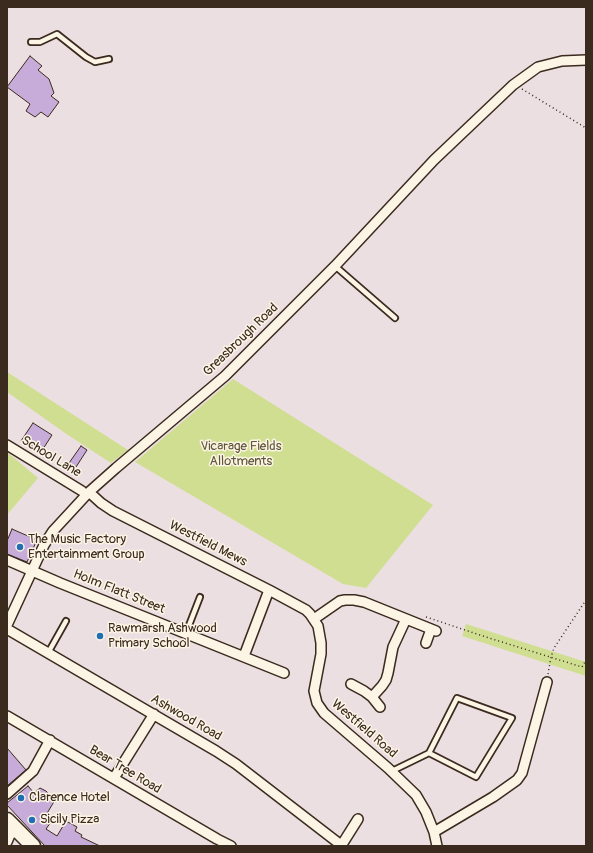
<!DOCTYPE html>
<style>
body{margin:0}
#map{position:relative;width:593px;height:853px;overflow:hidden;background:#ecdfe1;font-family:Pangolin,sans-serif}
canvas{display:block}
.frame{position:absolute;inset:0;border:8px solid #3b2a1e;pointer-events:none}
</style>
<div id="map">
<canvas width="593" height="853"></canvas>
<div class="frame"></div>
</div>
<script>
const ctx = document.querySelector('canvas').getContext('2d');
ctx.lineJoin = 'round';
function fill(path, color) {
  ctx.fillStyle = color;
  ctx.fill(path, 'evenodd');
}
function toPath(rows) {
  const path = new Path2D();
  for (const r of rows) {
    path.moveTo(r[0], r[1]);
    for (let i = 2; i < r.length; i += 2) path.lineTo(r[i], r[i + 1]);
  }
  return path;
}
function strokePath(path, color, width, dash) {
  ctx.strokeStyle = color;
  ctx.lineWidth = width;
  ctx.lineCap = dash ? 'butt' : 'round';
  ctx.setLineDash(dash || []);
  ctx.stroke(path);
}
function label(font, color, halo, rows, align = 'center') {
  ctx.font = font + ' Pangolin,sans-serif';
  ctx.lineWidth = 3;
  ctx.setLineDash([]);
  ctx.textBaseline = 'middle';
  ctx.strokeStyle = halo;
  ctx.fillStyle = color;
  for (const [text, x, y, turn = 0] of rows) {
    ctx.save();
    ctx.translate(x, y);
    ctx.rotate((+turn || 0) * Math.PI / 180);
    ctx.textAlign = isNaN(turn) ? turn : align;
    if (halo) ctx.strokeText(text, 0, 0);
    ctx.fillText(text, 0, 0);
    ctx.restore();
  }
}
fill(toPath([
 [7,372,128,450,111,463,65,433,7,392],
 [233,379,433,505,366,588,343,584,135,462],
 [7,452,38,478,7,515],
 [466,624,586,662,586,676,462,636]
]), '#d0de91');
const building = toPath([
 [30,56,42,66,38,70,49,79,54,93,51,96,59,102,48,117,41,112,35,117,26,111,30,104,7,87,30,56],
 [33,423,52,435,41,452,28,443,26,445,21,441,33,423],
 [81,446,87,450,76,467,69,463,81,446],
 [12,529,37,540,27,562,7,554,7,541,12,529],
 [7,748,26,770,7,786,7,748],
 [28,786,34,793,40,788,46,791,50,795,49,796,55,800,46,815,53,819,46,829,57,836,66,821,77,827,75,831,82,835,81,837,100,846,45,846,7,805,7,803,28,786]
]);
fill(building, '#c7abd8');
strokePath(building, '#3b2a1e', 1);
const service = toPath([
 [31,42,40,42,57,34,86,57,95,62,109,59],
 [335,266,395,318],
 [186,633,200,597],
 [48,653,66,621],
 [392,771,429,753,457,698,512,718,476,777,429,753]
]);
const minor = toPath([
 [7,445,82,491],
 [89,492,101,503,113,511,269,590,306,610,310,614,318,626,321,643,321,654,314,691,317,703,324,713,388,768,416,795,426,812,434,832,437,846],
 [7,560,60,583,284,673],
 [314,619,340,601,345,600,354,600,364,602,436,631],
 [7,625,44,545,53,531,89,492,116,468,225,376,335,266,434,160,513,85,538,67,562,61,586,60],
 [7,629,216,751,236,764,341,845],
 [426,643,431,629],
 [244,656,269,590],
 [351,684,364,691,372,697,380,707],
 [372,697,382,686,386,680,388,673,393,647,406,619],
 [7,716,217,839,231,846],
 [114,778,154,714],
 [7,794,33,771,50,740],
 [434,832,493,797,517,780,522,773,547,682],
 [7,842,10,835,16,830],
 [341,846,358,819]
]);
const primary = toPath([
 [7,820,33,846]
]);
strokePath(service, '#3b2a1e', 8);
strokePath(minor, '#3b2a1e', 12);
strokePath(primary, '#3b2a1e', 17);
strokePath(toPath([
 [522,89,586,128],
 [426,617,486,637,582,667,586,660],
 [548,674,551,657,554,648,586,600]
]), '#3b2a1e', 1.5, [1, 3]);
strokePath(service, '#fcf5e5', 4.5);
strokePath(minor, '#fcf5e5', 9);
strokePath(primary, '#fcf5e5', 14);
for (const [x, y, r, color] of [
 [20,547,4,"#1f6fb2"],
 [100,636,4,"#1f6fb2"],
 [21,798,4,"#1f6fb2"],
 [32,820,4,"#1f6fb2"]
]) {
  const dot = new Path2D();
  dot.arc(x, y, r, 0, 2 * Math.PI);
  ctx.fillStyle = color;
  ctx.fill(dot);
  strokePath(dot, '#fcf5e5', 1.5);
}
label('13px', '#3b2a1e', '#fcf5e5', [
 ["Greasbrough Road",241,340,-44],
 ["School Lane",51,457,31],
 ["Westfield Mews",208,544,27],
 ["Holm Flatt Street",119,592,22],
 ["Ashwood Road",186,718,30],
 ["Westfield Road",364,729,41],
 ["Bear Tree Road",125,770,31]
]);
label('13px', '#60573b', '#fcf5e5', [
 ["Vicarage Fields",241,447],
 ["Allotments",241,462]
]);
label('13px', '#3b2a1e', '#fcf5e5', [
 ["The Music Factory",28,540],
 ["Entertainment Group",28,555],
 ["Rawmarsh Ashwood",108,629],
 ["Primary School",108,644],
 ["Clarence Hotel",29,798],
 ["Sicily Pizza",40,820]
], 'left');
</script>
